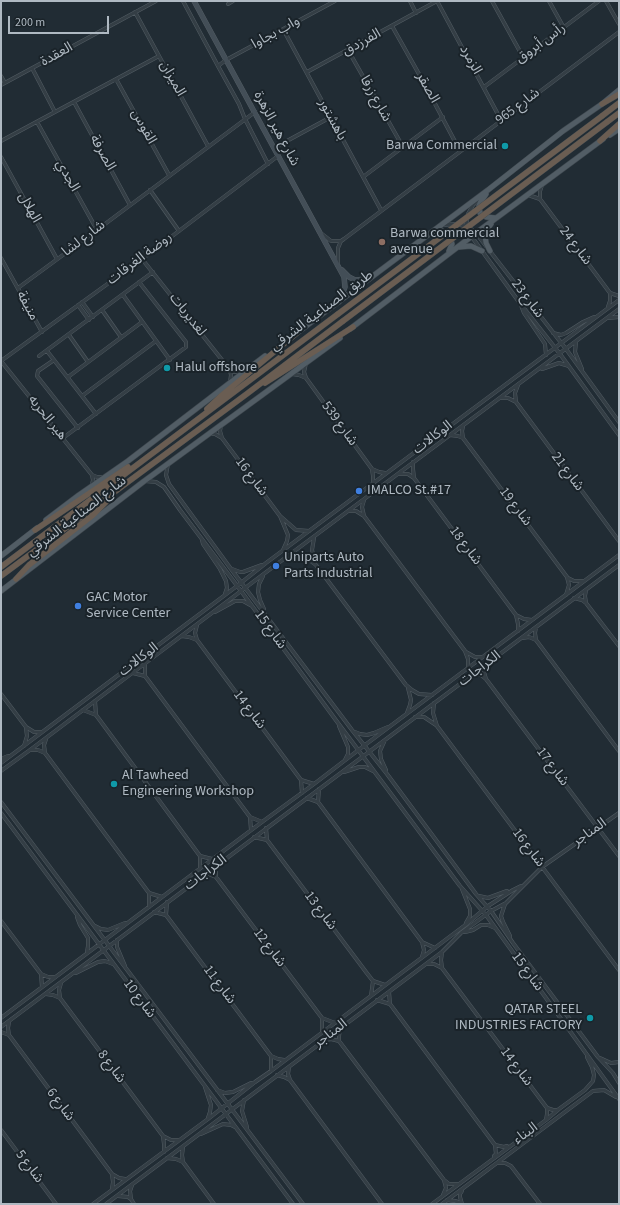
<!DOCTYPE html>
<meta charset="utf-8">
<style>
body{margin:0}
#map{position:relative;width:620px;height:1205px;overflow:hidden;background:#212c34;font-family:"Source Sans 3",sans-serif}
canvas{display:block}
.frame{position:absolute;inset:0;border:2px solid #afb9c2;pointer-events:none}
.scale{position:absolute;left:8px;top:16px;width:101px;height:18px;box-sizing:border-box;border:2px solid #afb9c2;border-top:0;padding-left:5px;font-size:12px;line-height:14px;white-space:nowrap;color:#afb9c2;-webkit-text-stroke:3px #1a2329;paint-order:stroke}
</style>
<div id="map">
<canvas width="620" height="1205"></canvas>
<div class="frame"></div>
<div class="scale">200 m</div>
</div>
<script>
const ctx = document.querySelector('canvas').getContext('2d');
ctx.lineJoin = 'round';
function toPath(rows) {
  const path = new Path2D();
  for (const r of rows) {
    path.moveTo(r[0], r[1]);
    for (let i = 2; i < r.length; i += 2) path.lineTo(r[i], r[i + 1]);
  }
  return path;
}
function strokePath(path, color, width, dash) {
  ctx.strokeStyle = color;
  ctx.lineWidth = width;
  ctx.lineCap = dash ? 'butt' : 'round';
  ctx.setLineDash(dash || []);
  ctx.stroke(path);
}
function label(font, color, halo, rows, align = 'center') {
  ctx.font = font + ' "Source Sans 3","Noto Sans Arabic",sans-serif';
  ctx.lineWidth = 4;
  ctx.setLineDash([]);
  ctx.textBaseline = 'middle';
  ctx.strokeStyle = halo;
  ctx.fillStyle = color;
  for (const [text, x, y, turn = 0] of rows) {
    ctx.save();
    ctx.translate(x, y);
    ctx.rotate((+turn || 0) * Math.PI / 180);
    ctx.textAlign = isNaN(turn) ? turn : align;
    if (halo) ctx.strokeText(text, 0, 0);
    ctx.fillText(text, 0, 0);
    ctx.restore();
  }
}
const street = toPath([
 [183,1,218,66,239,104,245,119,268,164],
 [410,1,416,13],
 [492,1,523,57],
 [549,1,564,28],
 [606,1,619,24],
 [228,4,233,1],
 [135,12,208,146],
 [392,26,424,83,460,151],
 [283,29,381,210],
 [348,50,403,147],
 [218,66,226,60,335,1],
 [32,68,55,112],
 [307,72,437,1,501,120],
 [1,76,5,83],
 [116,79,169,175],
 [1,85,156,1],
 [484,87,599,1],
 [74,102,130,205],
 [37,122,97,230],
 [1,141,159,56],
 [274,148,331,117],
 [1,157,57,259],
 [363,177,443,117],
 [150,190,179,231],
 [528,195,540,199,610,293,619,296],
 [480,198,473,205,468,214,466,226,469,233,519,302,560,354,619,435],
 [540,199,540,191,542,185],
 [443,225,456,224,469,227,476,233,486,246],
 [322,234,331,241,341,241],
 [489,250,566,349,619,422],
 [1,258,42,332],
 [142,259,230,370,231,375,230,383],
 [338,263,338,248,341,241,344,239,619,32],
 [18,288,97,230,255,112],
 [123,295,170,360],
 [82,302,93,317],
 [78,305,89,320],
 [521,305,524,313,545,344,546,355],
 [608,307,610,301,610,293],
 [102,310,121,337],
 [608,318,619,317],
 [553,333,561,335,566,333,583,322,594,317],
 [69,335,88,362],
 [576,342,575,352,582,369],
 [47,351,96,414],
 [39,356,153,272],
 [54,360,38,371,37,376,78,428],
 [1,361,142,259,278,156],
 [1,361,92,475,93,480,92,485],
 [306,363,304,372,306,378,372,469,373,476,373,483],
 [542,369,559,363,569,366],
 [231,372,243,372],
 [292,374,299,375,306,378],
 [68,377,142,322],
 [82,396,156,341],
 [500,398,508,398,516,402,619,541],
 [516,402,515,393,518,385],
 [221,425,220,431,222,438,280,516,296,530,309,531],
 [211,434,215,434,222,438],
 [450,435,458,436,463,438,567,577,569,585,566,595],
 [63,438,186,347,186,342,139,282],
 [463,438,462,431,463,426],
 [413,462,413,469,414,478,516,615,524,619,532,620],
 [168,464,166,475,169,484,231,569,352,730,387,774,476,894,491,911,513,943,598,1057,613,1073,619,1083],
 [372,469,379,472,385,473],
 [399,474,408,474,414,478],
 [92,475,97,477,104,477],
 [145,481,156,482,164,487,180,510,241,591,338,723,460,886,486,915,619,1099],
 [364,500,362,507,364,516,465,651,468,659,468,667],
 [349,511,356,511,364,516],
 [280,516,288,535,287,541,283,550],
 [314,538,312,550,315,563],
 [202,540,203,544,220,569,226,581,227,588,225,594],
 [289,556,300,556,305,557,316,565,406,685,412,690,419,694,432,695],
 [232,569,240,572,243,572,262,565],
 [263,576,259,584,258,592,260,600,264,609],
 [568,578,574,581,584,581],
 [586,590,585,596,586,603],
 [574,598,582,600,586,603,619,646],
 [215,612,235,601,243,601,252,606],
 [516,615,518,624,518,631],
 [197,625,195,633,197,640,301,780,302,793],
 [536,627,535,633,536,640,619,751],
 [182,636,189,637,197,640],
 [522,638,529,637,536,640],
 [466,652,475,657,483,657],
 [145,664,145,676,250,817,262,822],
 [485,665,484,672,486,679],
 [133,673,145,676],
 [474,673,481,675,486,679,619,856],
 [1,694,26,727,34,732,41,732],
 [95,701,96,715,200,856,200,868],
 [434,703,433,713,437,726,619,970],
 [83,710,96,715],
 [407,713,410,705,411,700,408,688],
 [415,717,424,717,436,725],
 [339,726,348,747,348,754,345,760],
 [355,732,360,734,367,735,374,733,388,727],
 [46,739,44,745,45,753,149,893,162,897],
 [385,740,380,751,381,759,386,770],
 [24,746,27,736,26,728],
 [30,750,38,750,45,753],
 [1,759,8,756],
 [1,763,237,586,266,563,619,300],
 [1,771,30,750,265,573,619,309],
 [344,772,359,767,365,767,373,771],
 [301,780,314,784],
 [307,798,318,802,422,942,424,950,422,957],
 [1,802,303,1204],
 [318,802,319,789],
 [1,813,293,1204],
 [250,817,251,830],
 [266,828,267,840,366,972,373,981,385,985],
 [254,837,267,840],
 [200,856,212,859],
 [216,865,216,877],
 [206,873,216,877,322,1018,335,1023],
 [462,889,470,909,470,916,466,923],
 [479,896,488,898,507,891],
 [167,902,166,915,271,1056,278,1059,284,1060],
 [505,904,501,916,503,922,510,936],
 [149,907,149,893],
 [154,912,166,915],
 [77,917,80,925,88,938,88,946,87,952],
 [1,921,41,974,42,987],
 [95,926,101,929,108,930,125,923],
 [465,932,473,930,481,925,488,925,495,928],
 [117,940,117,947,125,966],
 [422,942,435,948],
 [426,964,434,964,442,968,547,1108,553,1110,557,1110],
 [442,968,441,960,442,952],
 [76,973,98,962,105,961,113,964],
 [41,974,48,977,54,977],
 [389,992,390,1004,495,1145,496,1154,494,1156],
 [46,994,53,995,60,998,163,1136,164,1144,164,1152],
 [371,996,373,981],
 [60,998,59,990,61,983],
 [377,1000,390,1004],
 [1,1018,262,822,314,784,365,745,619,555],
 [322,1018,322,1032],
 [9,1022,8,1028,9,1035,112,1174,113,1182,112,1189],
 [1,1027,619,565],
 [340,1028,339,1036,339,1041,444,1180,449,1184,457,1184],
 [1,1032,9,1035],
 [325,1040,331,1039,339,1041],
 [600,1058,611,1063,619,1062],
 [289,1067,288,1074,290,1080,382,1204],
 [271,1071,271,1056],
 [277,1075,284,1077,290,1080],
 [205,1087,211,1105,210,1112,208,1118],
 [217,1090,225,1093,233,1092,251,1083],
 [244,1100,242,1111,247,1127],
 [546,1120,547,1114,547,1108],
 [1,1130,56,1204],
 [201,1134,223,1124,231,1125,235,1127],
 [163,1136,171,1140,178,1140],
 [495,1145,504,1147,507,1146],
 [183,1147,182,1155,183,1162],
 [167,1158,176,1159,183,1162,214,1204],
 [497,1163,505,1163,511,1166,540,1204],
 [112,1174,119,1178,125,1179],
 [462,1191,460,1194,460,1197,462,1204],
 [443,1195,446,1188,444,1180],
 [118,1196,128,1197,131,1199,134,1204],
 [131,1199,130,1191,132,1185],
 [447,1200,455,1201,461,1203],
 [93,1204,208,1119,255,1082,271,1071,464,926,488,906,513,890,521,886],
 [106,1204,442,952,461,933,491,911,506,903,542,867,619,813],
 [432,1204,546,1120,559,1109,585,1090,593,1081,594,1075,592,1067,587,1057],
 [442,1204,593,1091,604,1090,616,1097]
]);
const secondary = toPath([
 [194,1,344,277,345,287,339,302],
 [342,270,349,277,355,280,369,279]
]);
const primary = toPath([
 [610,135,619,129],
 [486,194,480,203,479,206,480,213,486,217,496,218],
 [432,232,443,231,450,236,452,244,449,251],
 [459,247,471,246,482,251],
 [490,251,486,243,485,235,488,228,491,224],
 [350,329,476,233,603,139],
 [294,335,488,190,563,131,602,104,619,90],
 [46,520,79,495,128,461,265,356],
 [1,556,37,528],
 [1,591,143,482,340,338]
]);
const highway = toPath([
 [602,104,619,94],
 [602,116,619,103],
 [607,122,619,113],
 [600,141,619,124],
 [265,383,353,327],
 [207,409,222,395,297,333],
 [35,530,128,467],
 [1,567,338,314],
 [1,576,248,393,343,321],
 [16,579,29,565,93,515,108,500]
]);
strokePath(street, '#525c63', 4);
strokePath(secondary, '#525c63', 5.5);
strokePath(primary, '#3e474e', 6);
strokePath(highway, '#3f494f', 6);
strokePath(street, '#343e45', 3);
strokePath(secondary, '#434e57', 4.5);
strokePath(primary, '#525d65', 5);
strokePath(highway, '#6a5d52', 5.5);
const highwayBridge = toPath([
 [338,314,602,116],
 [343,321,607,122]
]);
strokePath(highwayBridge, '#3f494f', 6, []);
strokePath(highwayBridge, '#6a5d52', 5.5);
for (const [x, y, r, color] of [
 [505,146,4,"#0f9aa8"],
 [382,242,4,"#8d6e63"],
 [167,368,4,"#0f9aa8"],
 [359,491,4,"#3f7fe0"],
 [276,566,4,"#3f7fe0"],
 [78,606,4,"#3f7fe0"],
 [114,784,4,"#0f9aa8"],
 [590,1018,4,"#0f9aa8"]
]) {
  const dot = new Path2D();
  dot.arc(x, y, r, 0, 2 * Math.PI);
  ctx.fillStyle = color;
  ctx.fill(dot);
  strokePath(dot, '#1a2329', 1.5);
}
label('14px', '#afb9c2', '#1a2329', [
 ["واب بجاوا",276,33,-29],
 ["الفرزدق",362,43,-29],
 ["رأس أبروق",541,44,-36],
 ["العقدة",57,55,-29],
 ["الزمرد",470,60,61],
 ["الميزان",172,79,61],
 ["الصقر",427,88,61],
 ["شارع زرقا",375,99,61],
 ["شارع 965",518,107,-37],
 ["باهشتور",332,120,62],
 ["القوس",143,127,61],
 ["شارع هير الزهرة",276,129,62],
 ["الصرفة",102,153,61],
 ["الجدي",67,176,61],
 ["الهلال",29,208,61],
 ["شارع لشا",84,239,-37],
 ["شارع 24",575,246,53],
 ["روضة الغرقات",140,259,-37],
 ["شارع 23",527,299,53],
 ["منيفة",27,306,61],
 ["طريق الصناعية الشرقي",322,311,-37],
 ["لغديريات",187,315,52],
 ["هير الحربه",47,418,51],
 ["شارع 539",339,424,54],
 ["الوكالات",433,438,-37],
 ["شارع 21",567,472,53],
 ["شارع 16",251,477,53],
 ["شارع 19",515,507,53],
 ["شارع الصناعية الشرقي",77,517,-38],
 ["شارع 18",465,546,53],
 ["شارع 15",270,630,54],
 ["الوكالات",139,660,-37],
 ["الكراجات",480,669,-37],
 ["شارع 14",249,710,53],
 ["شارع 17",552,767,53],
 ["المناجر",590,833,-35],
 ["شارع 16",528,848,53],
 ["الكراجات",206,873,-37],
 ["شارع 13",320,911,53],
 ["شارع 12",269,948,53],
 ["شارع 15",527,972,54],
 ["شارع 11",219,985,53],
 ["شارع 10",139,999,53],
 ["المناجر",331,1034,-37],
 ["شارع 8",111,1067,53],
 ["شارع 14",516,1067,53],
 ["شارع 6",60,1105,53],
 ["البناء",526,1134,-36],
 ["شارع 5",29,1167,53]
]);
label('14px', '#afb9c2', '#1a2329', [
 ["Barwa Commercial",497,146,"right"],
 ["Barwa commercial",390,234],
 ["avenue",390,250],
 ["Halul offshore",175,368],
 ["IMALCO St.#17",367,491],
 ["Uniparts Auto",284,558],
 ["Parts Industrial",284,574],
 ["GAC Motor",86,598],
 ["Service Center",86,614],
 ["Al Tawheed",122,776],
 ["Engineering Workshop",122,792],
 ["QATAR STEEL",582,1010,"right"],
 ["INDUSTRIES FACTORY",582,1026,"right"]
], 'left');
</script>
